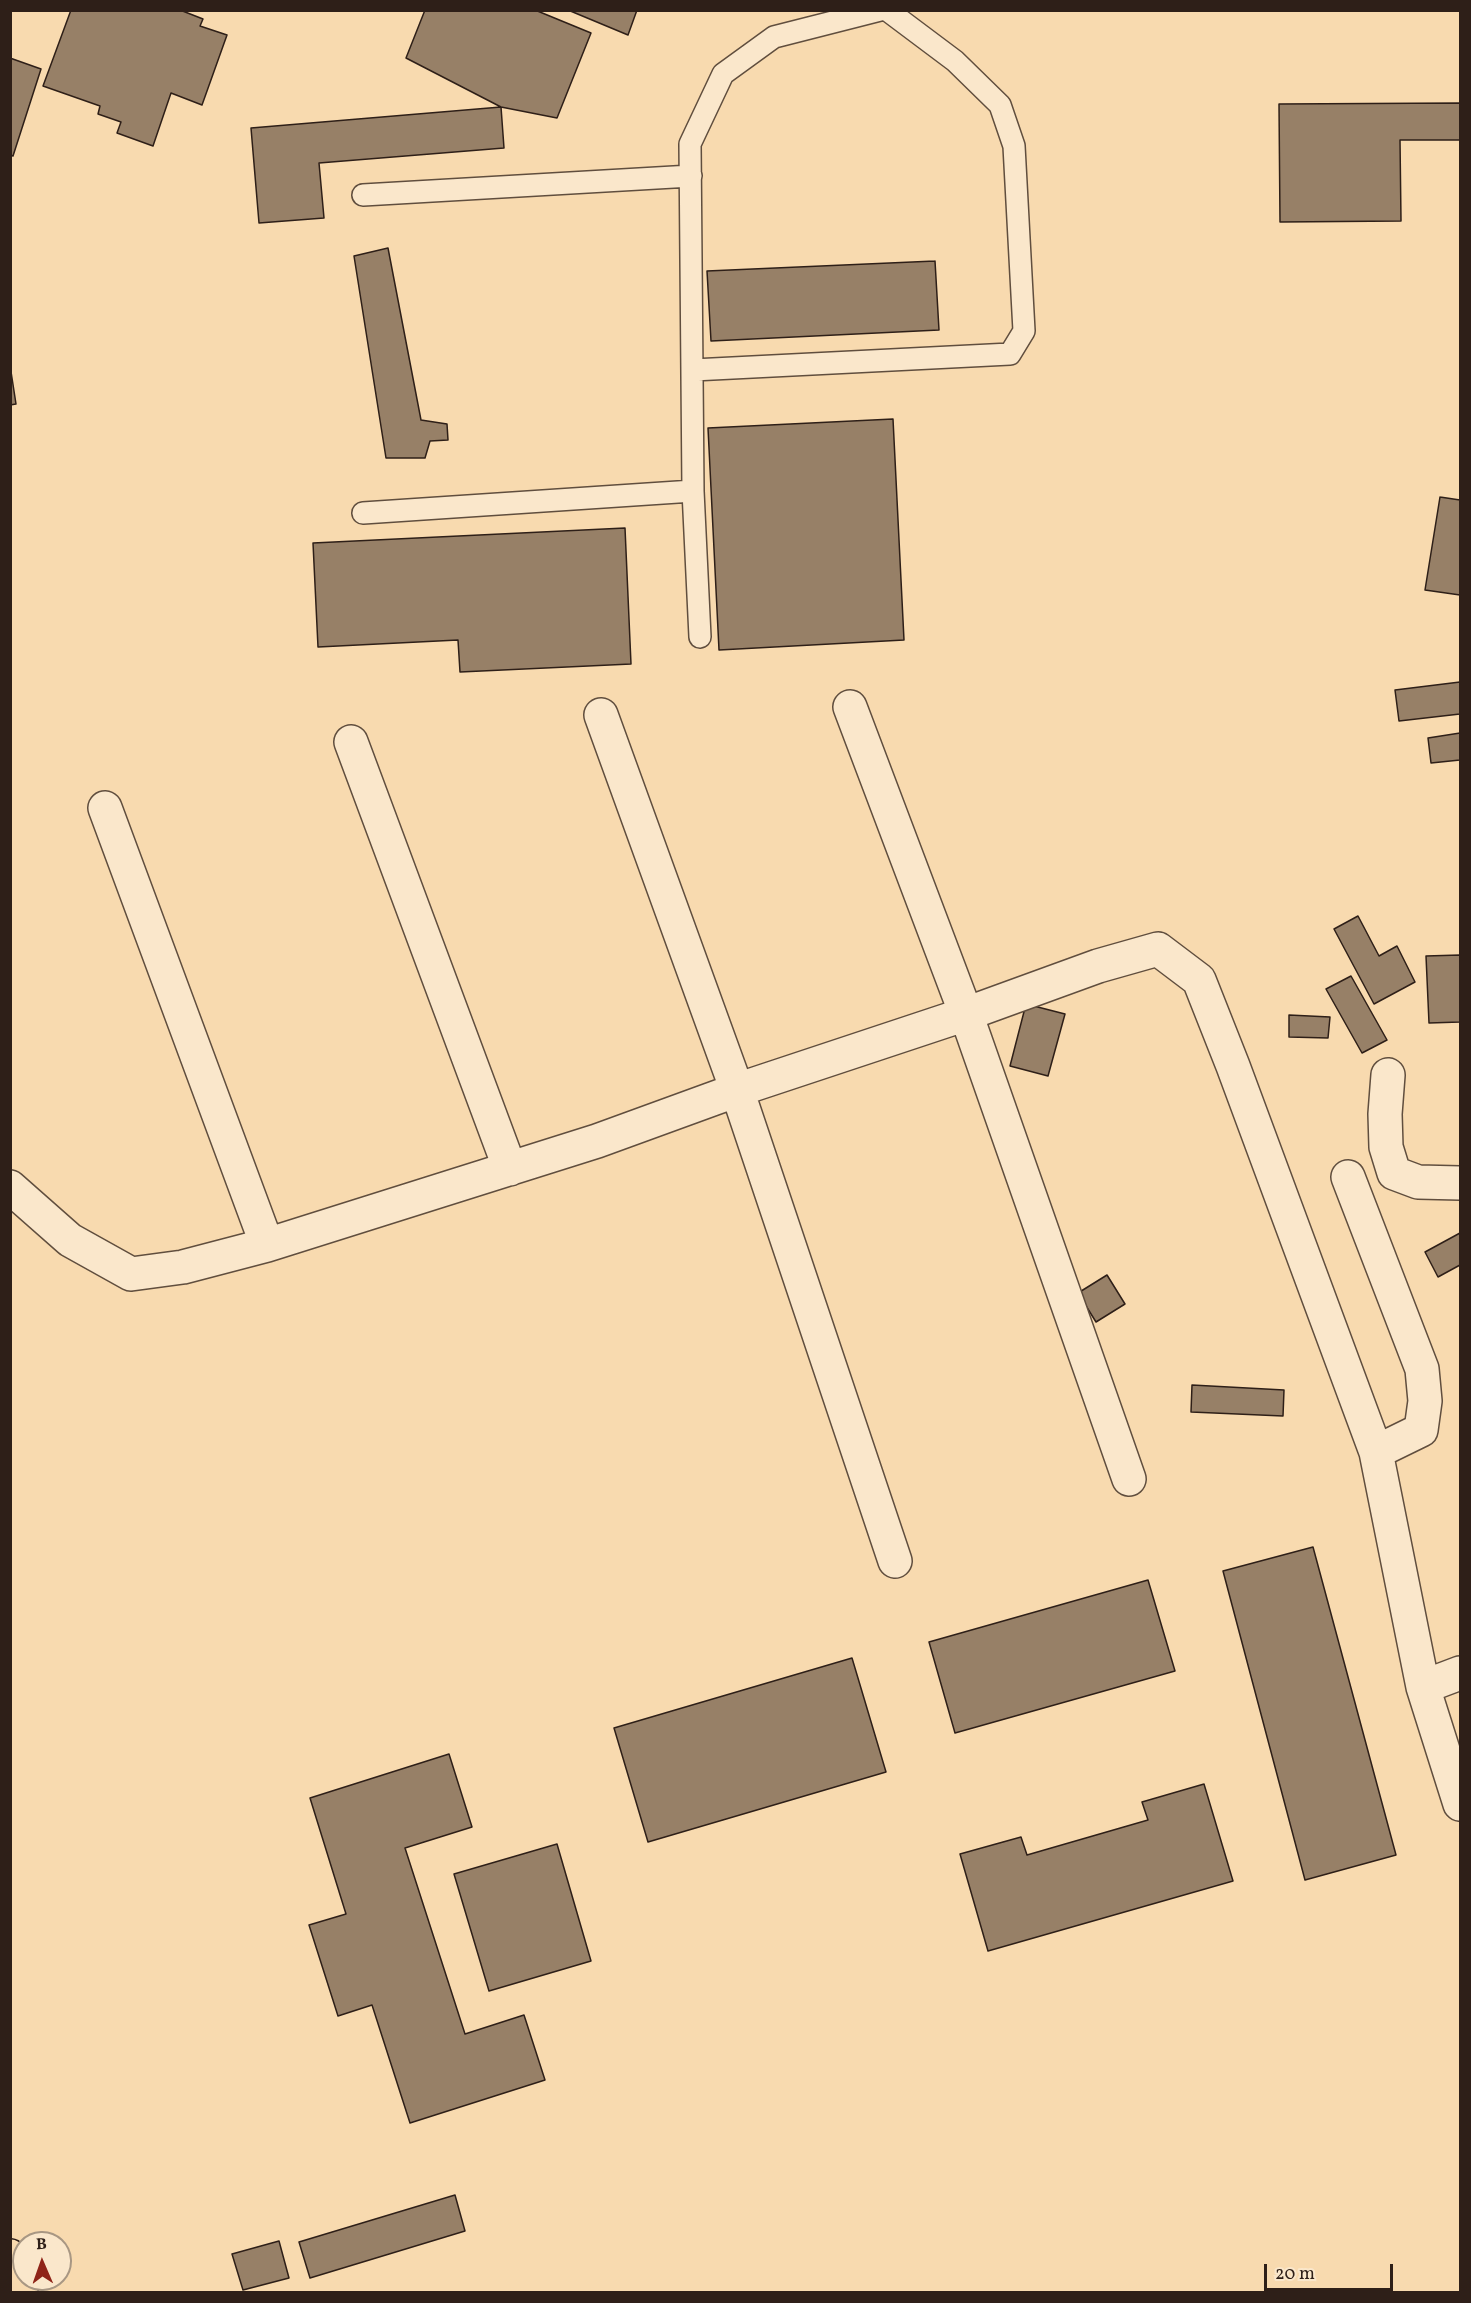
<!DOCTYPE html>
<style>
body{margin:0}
#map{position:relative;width:1471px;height:2303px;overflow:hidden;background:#f8daaf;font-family:Vollkorn,serif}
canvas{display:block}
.frame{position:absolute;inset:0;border:12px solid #2e1f18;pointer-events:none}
.north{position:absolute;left:12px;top:2231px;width:60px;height:60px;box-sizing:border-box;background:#fae7cb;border:2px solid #a89783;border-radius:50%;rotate:358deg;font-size:16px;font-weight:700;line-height:24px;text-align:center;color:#2e1f18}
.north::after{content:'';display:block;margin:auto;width:21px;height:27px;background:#8f2418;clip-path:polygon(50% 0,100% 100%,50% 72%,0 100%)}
.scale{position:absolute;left:1264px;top:2264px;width:129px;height:27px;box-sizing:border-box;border:3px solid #2e1f18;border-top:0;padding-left:8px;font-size:18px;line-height:21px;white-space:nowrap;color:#2e1f18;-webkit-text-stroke:4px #fae7cb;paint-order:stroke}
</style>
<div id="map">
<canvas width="1471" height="2303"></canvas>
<div class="frame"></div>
<div class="north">B</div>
<div class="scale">20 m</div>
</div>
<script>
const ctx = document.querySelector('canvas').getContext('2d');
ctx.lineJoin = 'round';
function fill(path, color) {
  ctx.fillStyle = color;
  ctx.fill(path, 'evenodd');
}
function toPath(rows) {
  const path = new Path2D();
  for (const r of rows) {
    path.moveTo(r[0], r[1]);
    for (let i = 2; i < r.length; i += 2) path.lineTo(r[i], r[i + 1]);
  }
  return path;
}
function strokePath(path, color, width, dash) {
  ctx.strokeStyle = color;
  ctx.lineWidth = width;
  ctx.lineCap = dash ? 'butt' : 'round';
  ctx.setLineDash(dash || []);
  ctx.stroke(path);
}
const building = toPath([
 [71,10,180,10,203,19,200,26,227,35,202,105,171,93,153,146,117,133,121,122,98,114,100,106,43,86,71,10],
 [425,10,535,10,591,33,557,118,501,107,406,58,425,10],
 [568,10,637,10,628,35,568,10],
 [10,58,41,69,13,156,10,155,10,58],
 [1460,103,1460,140,1400,140,1401,221,1280,222,1279,104,1460,103],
 [501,107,504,148,319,163,324,218,259,223,251,128,501,107],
 [388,248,421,420,447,424,448,440,430,441,425,458,386,458,354,256,388,248],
 [935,261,939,330,711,341,707,271,935,261],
 [10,365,16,404,10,405,10,365],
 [893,419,904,640,719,650,708,428,893,419],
 [1440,497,1460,500,1460,595,1425,590,1440,497],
 [625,528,631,664,460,672,458,640,318,647,313,543,625,528],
 [1460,682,1460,714,1399,721,1395,690,1460,682],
 [1460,733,1460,760,1431,763,1428,738,1460,733],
 [1358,916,1379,956,1397,946,1415,982,1374,1004,1334,929,1358,916],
 [1460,955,1460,1022,1429,1023,1426,956,1460,955],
 [1351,976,1387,1040,1362,1053,1326,989,1351,976],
 [1026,1004,1065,1014,1048,1076,1010,1066,1026,1004],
 [1289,1015,1330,1017,1328,1038,1289,1037,1289,1015],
 [1460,1233,1460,1265,1438,1277,1425,1252,1460,1233],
 [1107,1275,1125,1304,1096,1322,1078,1293,1107,1275],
 [1192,1385,1284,1390,1283,1416,1191,1412,1192,1385],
 [1313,1547,1396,1855,1305,1880,1223,1571,1313,1547],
 [1148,1580,1175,1671,955,1733,929,1642,1148,1580],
 [852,1658,886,1772,648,1842,614,1728,852,1658],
 [449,1754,472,1827,405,1848,465,2034,524,2015,545,2080,410,2123,372,2005,338,2016,309,1925,346,1914,310,1798,449,1754],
 [1204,1784,1233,1881,988,1951,960,1854,1021,1837,1027,1855,1148,1820,1142,1802,1204,1784],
 [557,1844,591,1961,489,1991,454,1874,557,1844],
 [455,2195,465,2231,310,2278,299,2242,455,2195],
 [279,2241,289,2278,243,2290,232,2254,279,2241]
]);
fill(building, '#978067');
strokePath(building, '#2e1f18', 1.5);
const lane = toPath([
 [363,195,691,176],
 [693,370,1010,354,1024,331,1014,146,1000,105,955,61,887,10],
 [363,513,693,491],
 [700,637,693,491,690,144,723,74,774,37,880,10]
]);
const street = toPath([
 [850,707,966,1014,1129,1479],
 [601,715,737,1090,895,1561],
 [351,742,510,1169],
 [105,808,267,1245],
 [1388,1075,1385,1114,1386,1147,1394,1173,1418,1182,1460,1183],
 [1348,1177,1422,1369,1425,1401,1421,1430,1376,1452],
 [10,1187,70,1240,131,1274,183,1267,267,1245,597,1141,737,1090,966,1014,1098,966,1158,949,1199,980,1233,1066,1376,1452,1423,1687,1460,1804],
 [1423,1687,1460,1673]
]);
const highway = toPath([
 [10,2256,21,2292]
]);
strokePath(lane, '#604e3e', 24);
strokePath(street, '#604e3e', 36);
strokePath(highway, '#2e1f18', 36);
strokePath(lane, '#fae7cb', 21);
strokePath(street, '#fae7cb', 33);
strokePath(highway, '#f8daaf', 33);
</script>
